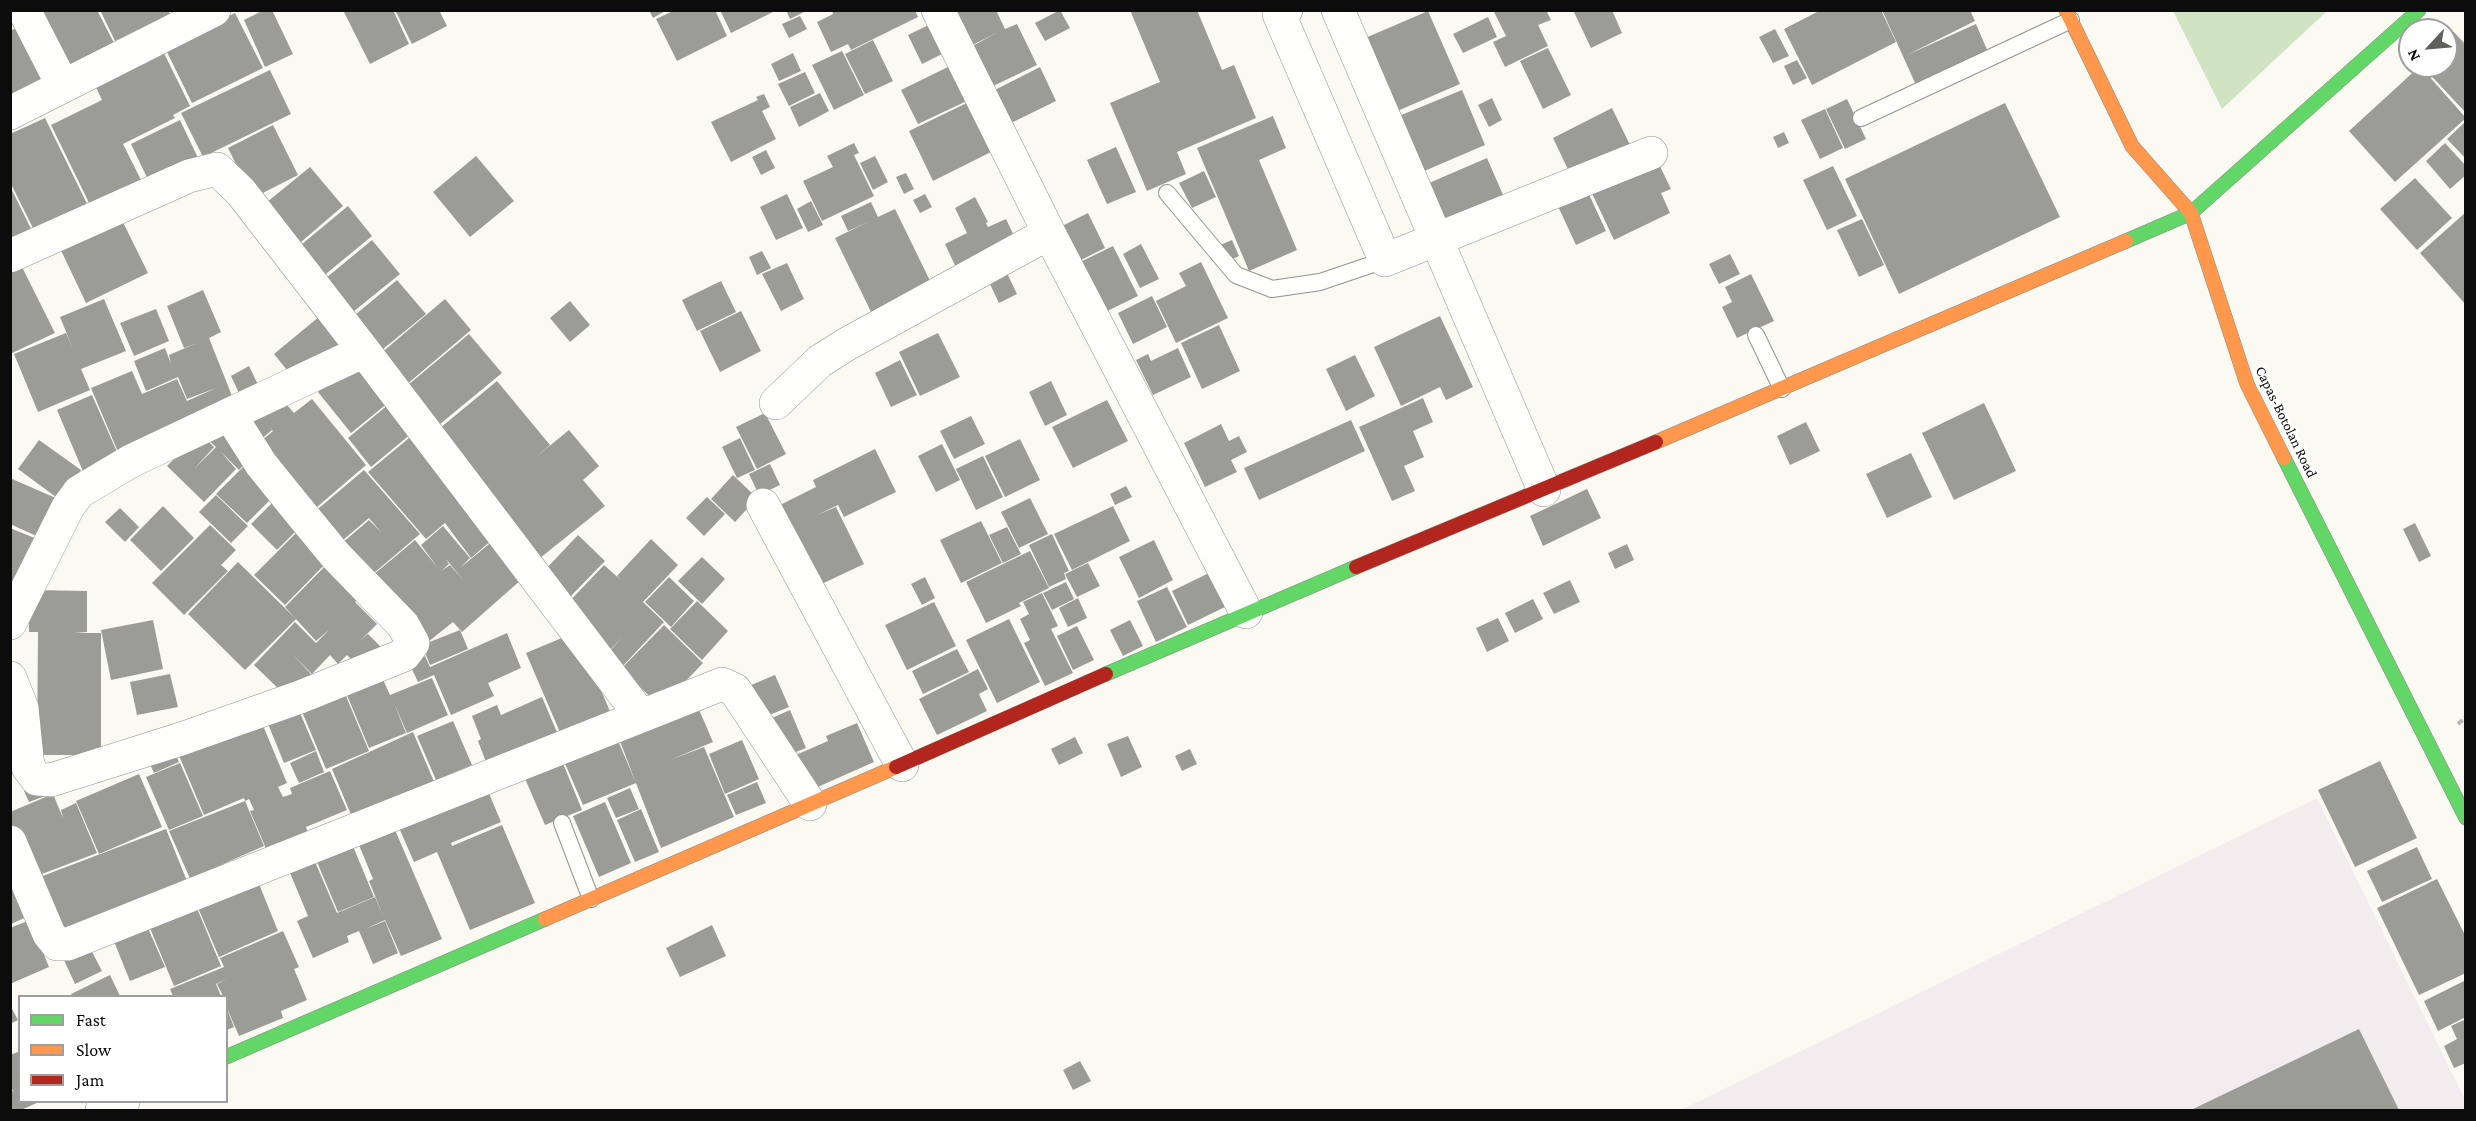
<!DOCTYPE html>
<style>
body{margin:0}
#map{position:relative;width:2476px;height:1121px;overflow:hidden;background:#faf9f2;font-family:"Crimson Pro",serif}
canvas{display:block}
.frame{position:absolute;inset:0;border:12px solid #0c0c0c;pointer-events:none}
.legend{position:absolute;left:18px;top:995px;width:210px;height:108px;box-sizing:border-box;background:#fff;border:2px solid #9e9e9e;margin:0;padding:8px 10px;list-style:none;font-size:18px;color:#0c0c0c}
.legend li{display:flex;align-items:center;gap:12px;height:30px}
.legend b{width:30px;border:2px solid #9e9e9e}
.north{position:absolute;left:2398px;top:18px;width:60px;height:60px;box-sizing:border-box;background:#fff;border:2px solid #9e9e9e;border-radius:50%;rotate:244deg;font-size:16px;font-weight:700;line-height:24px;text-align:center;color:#0c0c0c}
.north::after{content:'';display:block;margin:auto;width:21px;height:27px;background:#5f5f5c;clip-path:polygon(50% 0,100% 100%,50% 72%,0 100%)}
</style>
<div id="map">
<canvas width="2476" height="1121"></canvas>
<div class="frame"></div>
<ul class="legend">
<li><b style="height:8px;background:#63d668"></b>Fast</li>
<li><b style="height:8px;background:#ff974d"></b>Slow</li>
<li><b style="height:8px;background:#b3261e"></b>Jam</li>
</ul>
<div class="north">N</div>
</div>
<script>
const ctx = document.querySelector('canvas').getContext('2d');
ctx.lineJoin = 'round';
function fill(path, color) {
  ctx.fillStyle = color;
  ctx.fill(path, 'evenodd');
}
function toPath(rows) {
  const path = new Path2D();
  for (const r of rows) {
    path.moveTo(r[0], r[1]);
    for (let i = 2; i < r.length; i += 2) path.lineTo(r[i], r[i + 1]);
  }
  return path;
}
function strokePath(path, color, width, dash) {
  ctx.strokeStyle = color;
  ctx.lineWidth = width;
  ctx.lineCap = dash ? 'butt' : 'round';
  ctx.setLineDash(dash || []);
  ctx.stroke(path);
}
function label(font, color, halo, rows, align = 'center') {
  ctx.font = font + ' "Crimson Pro",serif';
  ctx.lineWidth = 6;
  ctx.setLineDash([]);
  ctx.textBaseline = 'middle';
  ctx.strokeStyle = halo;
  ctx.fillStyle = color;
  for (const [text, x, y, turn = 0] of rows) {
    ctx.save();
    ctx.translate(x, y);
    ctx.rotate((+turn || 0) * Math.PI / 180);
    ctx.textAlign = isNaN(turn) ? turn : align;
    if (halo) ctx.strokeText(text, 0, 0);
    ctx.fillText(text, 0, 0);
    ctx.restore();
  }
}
fill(toPath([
 [2317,798,2466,1102,2465,1110,1681,1110]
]), '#f1ecee');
fill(toPath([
 [2173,11,2327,11,2222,109]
]), '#d0e3c3');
fill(toPath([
 [46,10,97,10,114,43,62,70,34,17],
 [100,10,168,10,170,14,115,41],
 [264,10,272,10,293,54,265,67,244,20],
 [343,10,393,10,409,44,370,64],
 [395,10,439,10,447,26,412,44],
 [649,10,667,10,653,18],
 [675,10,715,10,727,36,677,61,656,19],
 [720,10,777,10,731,33],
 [786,10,808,10,790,19],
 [832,10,915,10,918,17,851,50,848,44,831,52,817,22,833,14],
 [944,10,996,10,1005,29,1017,24,1037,65,989,88,969,48,998,32,963,50],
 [1060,10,1070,28,1045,41,1035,23],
 [1130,10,1197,10,1222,70,1234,65,1256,118,1177,152,1186,174,1147,191,1110,103,1160,82],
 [1493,10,1546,10,1551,20,1538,25,1548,46,1505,67,1493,42,1506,36],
 [1573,10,1612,10,1622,33,1591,48],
 [1821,10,1881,10,1896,42,1812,85,1784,29],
 [1882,10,1970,10,1975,21,1907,55,1976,24,1988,52,1916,85],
 [1428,11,1460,84,1395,112,1363,39],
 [235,13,263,68,192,103,165,48],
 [800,16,807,29,789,38,782,24],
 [1488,17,1497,37,1463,53,1453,34],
 [937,21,950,50,922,64,908,35],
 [26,23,54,81,10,102,10,31],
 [2447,25,2466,45,2466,113,2422,66,2446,66,2446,30,2442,30],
 [1775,29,1789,56,1773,63,1759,37],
 [873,40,893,81,865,94,845,54],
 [161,47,190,106,173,115,175,118,123,144,144,186,93,211,51,125,102,100,93,81],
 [1548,48,1571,95,1543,109,1520,61],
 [842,51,864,95,834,110,812,65],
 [793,53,801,71,779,81,771,64],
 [1797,60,1807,78,1793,85,1784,66],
 [954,64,971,99,918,124,901,90],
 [2420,66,2466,118,2395,182,2349,131],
 [1040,67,1056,101,1007,125,991,92],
 [270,70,291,114,203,157,181,113],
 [805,72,815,93,789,106,778,84],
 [1462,90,1485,145,1422,172,1399,116],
 [820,93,829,111,799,127,790,107],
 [764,94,770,107,762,111,776,139,731,162,711,122,758,100,756,97],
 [1492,98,1502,120,1489,127,1478,105],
 [975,99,999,148,933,181,909,131],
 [1847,99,1866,139,1845,149,1826,109],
 [2005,103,2060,217,1899,294,1845,179],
 [1612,108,1633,151,1573,180,1553,138],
 [1825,109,1843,148,1820,159,1801,120],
 [1273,116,1286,148,1259,160,1297,250,1249,271,1197,148],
 [45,118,93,216,40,242,10,182,10,134],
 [180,120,199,160,150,184,131,144],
 [2466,121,2466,159,2447,139],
 [273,125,298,175,253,198,228,148],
 [1784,132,1789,143,1778,148,1773,137],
 [854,143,859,153,854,155,874,196,822,221,803,181,833,167,827,156],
 [2445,143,2466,166,2466,175,2450,189,2426,161],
 [1116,147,1136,192,1107,204,1087,160],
 [766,150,775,168,761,175,752,157],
 [476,156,514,201,470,237,433,192],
 [875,156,888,182,873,190,860,163],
 [1487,158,1507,204,1449,229,1429,183],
 [1656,158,1671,189,1661,193,1670,213,1614,240,1590,189],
 [1833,166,1857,216,1827,230,1803,180],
 [310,167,343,206,294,248,261,207],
 [1204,171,1216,197,1192,208,1179,183],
 [906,173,914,189,904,194,896,177],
 [2415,178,2452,218,2417,250,2380,209],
 [10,186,37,241,10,254],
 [1586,188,1606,231,1576,245,1556,202],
 [787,194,803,228,776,240,760,207],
 [925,194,932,207,920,213,913,200],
 [975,197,988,222,986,223,988,227,1006,219,1015,238,959,274,945,244,967,233,955,208],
 [811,201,823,225,808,232,797,209],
 [871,202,878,217,895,209,934,289,874,318,835,238,870,221,848,231,841,216],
 [348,206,372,236,321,278,296,249],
 [118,212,148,273,86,303,57,242],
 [2466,212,2466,305,2420,253],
 [1088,213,1105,248,1073,264,1056,229],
 [1862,219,1884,265,1859,277,1837,230],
 [372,240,400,274,348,316,320,283],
 [1232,240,1239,256,1228,261,1220,245],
 [1141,244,1159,279,1140,288,1123,254],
 [1113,246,1138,296,1097,316,1072,266],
 [762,251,771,268,757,275,749,257],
 [1730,254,1740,274,1719,284,1709,264],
 [1201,262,1228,318,1176,343,1156,301,1186,286,1179,273],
 [787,263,804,299,781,311,762,274],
 [21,265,55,333,10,354,10,270],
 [1005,269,1017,294,999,303,987,278],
 [1751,274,1774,321,1737,338,1722,307,1732,302,1725,287],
 [397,280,426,314,377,354,349,320],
 [721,281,736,312,697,331,682,300],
 [203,290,221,332,209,338,238,411,121,459,91,388,132,371,142,394,177,379,187,401,216,388,187,399,178,377,146,391,134,361,165,348,171,364,169,355,197,343,184,348,167,306],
 [1152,296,1167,327,1133,344,1118,313],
 [104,299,126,351,81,369,90,390,38,412,14,354,66,333,73,349,60,317],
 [445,299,471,330,406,385,380,354],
 [570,301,590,325,570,342,550,318],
 [156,309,169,341,134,356,120,323],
 [741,311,761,351,720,372,700,331],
 [320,316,342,342,295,380,274,354],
 [1440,316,1473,387,1446,400,1440,387,1401,406,1374,347],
 [1219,325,1240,371,1202,389,1181,343],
 [938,333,960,377,920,396,899,352],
 [469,334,502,373,434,429,402,390],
 [1178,348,1191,377,1153,395,1136,360,1148,354,1151,361],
 [1355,355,1375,396,1346,411,1326,369],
 [360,357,394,398,351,433,318,392],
 [900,360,917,395,891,407,875,373],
 [249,366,263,395,244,404,231,376],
 [497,381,550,445,536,457,569,430,599,466,583,480,605,506,530,566,434,433],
 [1051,381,1067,415,1045,426,1029,392],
 [92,395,121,461,85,476,57,410],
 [280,397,294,413,312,399,366,465,310,513,255,446,273,431,265,421,272,430,260,440,246,423],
 [1423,398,1433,422,1413,431,1424,457,1404,466,1415,491,1392,501,1359,427],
 [395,399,418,428,371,467,348,438],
 [1107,400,1128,441,1073,468,1052,427],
 [1984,403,2016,471,1954,500,1922,433],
 [765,413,786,454,757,469,736,427],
 [971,416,985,444,954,459,940,431],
 [1351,420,1365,451,1259,500,1244,468],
 [222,421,254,454,239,470,220,451,236,469,204,502,167,466,200,433,214,447,194,469,216,447,206,438],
 [1806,422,1820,451,1790,465,1777,436],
 [1221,424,1229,441,1239,436,1247,452,1231,460,1237,472,1205,487,1184,443],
 [420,429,500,533,471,558,445,523,426,539,368,472],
 [740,438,755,470,737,478,722,447],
 [1020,439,1040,480,1005,497,985,456],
 [39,440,81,470,60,500,18,469],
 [942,444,960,480,936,492,918,456],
 [875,449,896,492,844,517,838,505,817,515,836,507,864,564,811,589,780,505,816,487,813,480],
 [1911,453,1932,497,1887,518,1866,474],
 [983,456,1003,497,976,510,956,469],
 [770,464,780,485,759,495,749,474],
 [244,466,274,496,247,523,216,494],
 [364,470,420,534,368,578,341,544,369,520,381,532,369,518,337,545,312,514],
 [733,475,757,498,735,522,711,499],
 [10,478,58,499,41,538,10,524],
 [1126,486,1132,497,1115,505,1110,494],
 [1587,489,1601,518,1543,546,1530,516],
 [216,495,248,526,231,543,199,512],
 [707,497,725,514,704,536,686,518],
 [1030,498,1048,534,1019,548,1001,512],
 [276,499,302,525,277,550,251,524],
 [163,506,194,538,161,571,130,540],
 [1113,506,1130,541,1072,570,1054,534],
 [120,508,139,527,125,542,105,522],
 [981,521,1002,563,961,583,940,540],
 [2415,523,2431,556,2419,562,2403,529],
 [210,525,236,550,221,565,228,571,184,615,152,583],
 [443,526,470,558,460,568,500,535,530,572,462,632,453,622,428,642,373,575,415,540,438,568,421,545],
 [446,559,464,581,450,565,441,571,449,564],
 [1007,527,1021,554,1003,563,989,535],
 [10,528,42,541,10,607],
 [301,528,331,558,285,605,254,575],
 [1052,534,1069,571,1064,573,1066,579,1049,587,1029,545],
 [578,535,605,561,570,597,543,572],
 [651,539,678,565,643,602,664,622,620,669,606,655,623,637,606,654,566,605,604,565,622,581,617,576],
 [1154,540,1173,580,1139,598,1119,557],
 [1627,544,1634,560,1615,569,1608,553],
 [1030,551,1049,588,1019,603,1021,606,986,623,966,582],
 [702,557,725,579,702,604,678,581],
 [332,559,365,593,355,602,377,624,360,641,368,634,382,648,361,669,347,655,338,664,330,655,312,674,292,654,311,674,288,698,254,665,295,622,316,643,329,630,316,641,285,607],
 [238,562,296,619,245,670,188,614],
 [1088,563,1100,586,1077,597,1065,574],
 [1209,573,1225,607,1188,625,1172,591],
 [669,577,694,601,671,627,645,602],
 [925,577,935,598,922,605,911,584],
 [1570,580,1580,602,1554,614,1543,593],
 [1066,582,1074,599,1052,610,1043,593],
 [1167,587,1187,627,1156,642,1137,601],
 [29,590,87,591,87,632,74,633,101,633,101,755,37,755,38,632,29,632],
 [1042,593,1058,626,1051,629,1073,673,1045,686,1024,643,1030,640,1020,619,1029,614,1023,602],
 [1078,598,1087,618,1068,627,1059,608],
 [1533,599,1543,619,1515,633,1505,613],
 [697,601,728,631,702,660,670,629],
 [934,602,956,646,907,670,885,625],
 [1498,618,1509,641,1487,652,1476,628],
 [1009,619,1040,682,997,703,966,640],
 [153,620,163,669,111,680,101,630],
 [1130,620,1143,646,1123,656,1110,630],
 [664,625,703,663,661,707,621,669],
 [1077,626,1094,660,1073,670,1057,636],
 [460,630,468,649,430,665,422,645],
 [576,632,612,716,562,737,526,653],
 [507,633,521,668,488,683,494,696,451,715,434,675,418,682,409,663,425,656,430,667],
 [957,649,969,672,923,694,912,671],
 [978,669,988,689,979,694,987,711,937,735,919,699],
 [380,673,390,695,432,678,448,715,407,733,393,701,406,733,369,748,344,688],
 [170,674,178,707,137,715,130,682],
 [775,675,789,707,757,720,744,688],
 [343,689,369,751,326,769,300,707],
 [542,697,559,737,486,762,478,741,481,739,472,716,497,705,501,715],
 [694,698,713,742,670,760,704,747,734,817,661,848,616,731],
 [297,706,316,750,284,763,266,719],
 [790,710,806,748,781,758,765,721],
 [259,716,287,783,278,787,283,797,292,794,290,788,330,771,347,810,306,827,308,833,267,851,250,811,254,810,249,799,245,801,244,798,204,815,175,746],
 [453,721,472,765,436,780,417,736],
 [857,723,874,762,804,793,789,758,828,741,826,736],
 [613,729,636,783,583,805,560,752],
 [413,732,435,784,352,817,332,769],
 [1128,736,1142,767,1121,777,1107,744],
 [1075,737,1083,753,1059,765,1051,749],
 [742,740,759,779,725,794,709,754],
 [171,745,179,762,154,773,146,755],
 [1190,749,1197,764,1182,771,1175,756],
 [316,751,324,772,299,783,290,763],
 [558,751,582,810,545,825,520,767],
 [2380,761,2417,838,2355,867,2318,790],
 [180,763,203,816,169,830,146,777],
 [139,774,162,827,99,854,76,801],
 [48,781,53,793,29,802,24,791],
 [757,782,766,803,736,815,727,795],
 [485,784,501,822,451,843,452,846,502,825,535,903,470,930,437,852,414,862,396,821],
 [630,788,639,809,616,818,607,798],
 [53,794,63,818,61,810,76,803,97,853,34,877,10,822,10,812],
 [245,801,264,846,223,864,225,870,192,883,169,831],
 [605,802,631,863,599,877,573,816],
 [641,809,659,852,635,862,617,820],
 [166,829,189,886,59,942,32,880],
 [395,830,442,939,401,956,385,920,365,929,385,921,398,953,373,964,359,931,347,936,349,942,313,958,297,921,308,916,285,861,310,850,337,913,375,897,384,918,369,881,373,879,359,845],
 [348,834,374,897,338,912,312,850],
 [2417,847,2432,879,2382,902,2367,871],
 [11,866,31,915,11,924],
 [2437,879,2466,937,2466,973,2419,995,2377,908],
 [259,884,278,931,219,957,193,896],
 [194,901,221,966,174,986,147,921],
 [144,919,165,967,130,981,111,934],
 [30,920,49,967,10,984,10,928],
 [712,925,726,956,680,977,666,948],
 [283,931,299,967,294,969,307,1000,281,1011,283,1018,239,1036,226,1006,226,996,223,996,217,984,228,978,216,984,221,996,173,996,170,989,224,967,220,958],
 [90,948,102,971,75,984,64,960],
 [110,975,120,996,72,996,71,994],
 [2466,980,2466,1017,2438,1031,2424,1001],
 [10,1005,18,1020,10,1024],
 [227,1009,234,1027,227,1030],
 [2466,1019,2466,1063,2454,1068,2444,1046,2457,1039,2451,1026],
 [2359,1029,2399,1110,2191,1110],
 [20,1051,20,1102,39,1102,21,1110,10,1110,10,1087,14,1093,10,1084,10,1055],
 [1080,1061,1091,1081,1073,1090,1063,1070]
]), '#9c9c97');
const lane = toPath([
 [1861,118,2071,20],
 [1167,193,1236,275,1272,289,1320,282,1385,260],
 [1756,335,1782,389],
 [562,823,591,899]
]);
const street = toPath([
 [24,10,63,86],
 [938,10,1049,233,1246,612],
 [1286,10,1279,14,1385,260,1651,153],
 [1338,10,1544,490],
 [10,113,214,10],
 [10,256,189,176,217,169,241,192,364,351,641,716],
 [776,403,820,361,847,344,1049,233],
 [763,505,902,765],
 [10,623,68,507,79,492,131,461,364,351],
 [10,678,22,708,28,767,37,779,51,780,181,739,300,697,404,655,413,643,403,625,336,556,294,505,261,464,230,415],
 [10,842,49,934,57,944,68,944,722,684,735,690,810,804],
 [102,1110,123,1102]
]);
const fast = toPath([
 [2126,241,2191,213,2419,10],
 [2284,458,2466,818],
 [1106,674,1356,567],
 [226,1057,545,919]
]);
const slow = toPath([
 [2066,10,2132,146,2191,213,2247,384,2284,458],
 [1656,442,2126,241],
 [545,919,896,767]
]);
const jam = toPath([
 [1356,567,1656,442],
 [896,767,1106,674]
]);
strokePath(lane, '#939390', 18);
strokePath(street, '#939390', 34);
strokePath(fast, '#8a8986', 15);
strokePath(slow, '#8a8986', 15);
strokePath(jam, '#8a8986', 15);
strokePath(toPath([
 [2458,724,2466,717]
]), '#b7b7b6', 4, [6, 3]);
strokePath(lane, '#fefefd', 16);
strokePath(street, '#fefefd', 33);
strokePath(fast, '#63d668', 14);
strokePath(slow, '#ff974d', 14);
strokePath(jam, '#b3261e', 14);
label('15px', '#0c0c0c', '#fff', [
 ["Capas-Botolan Road",2286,422,64]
]);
</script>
